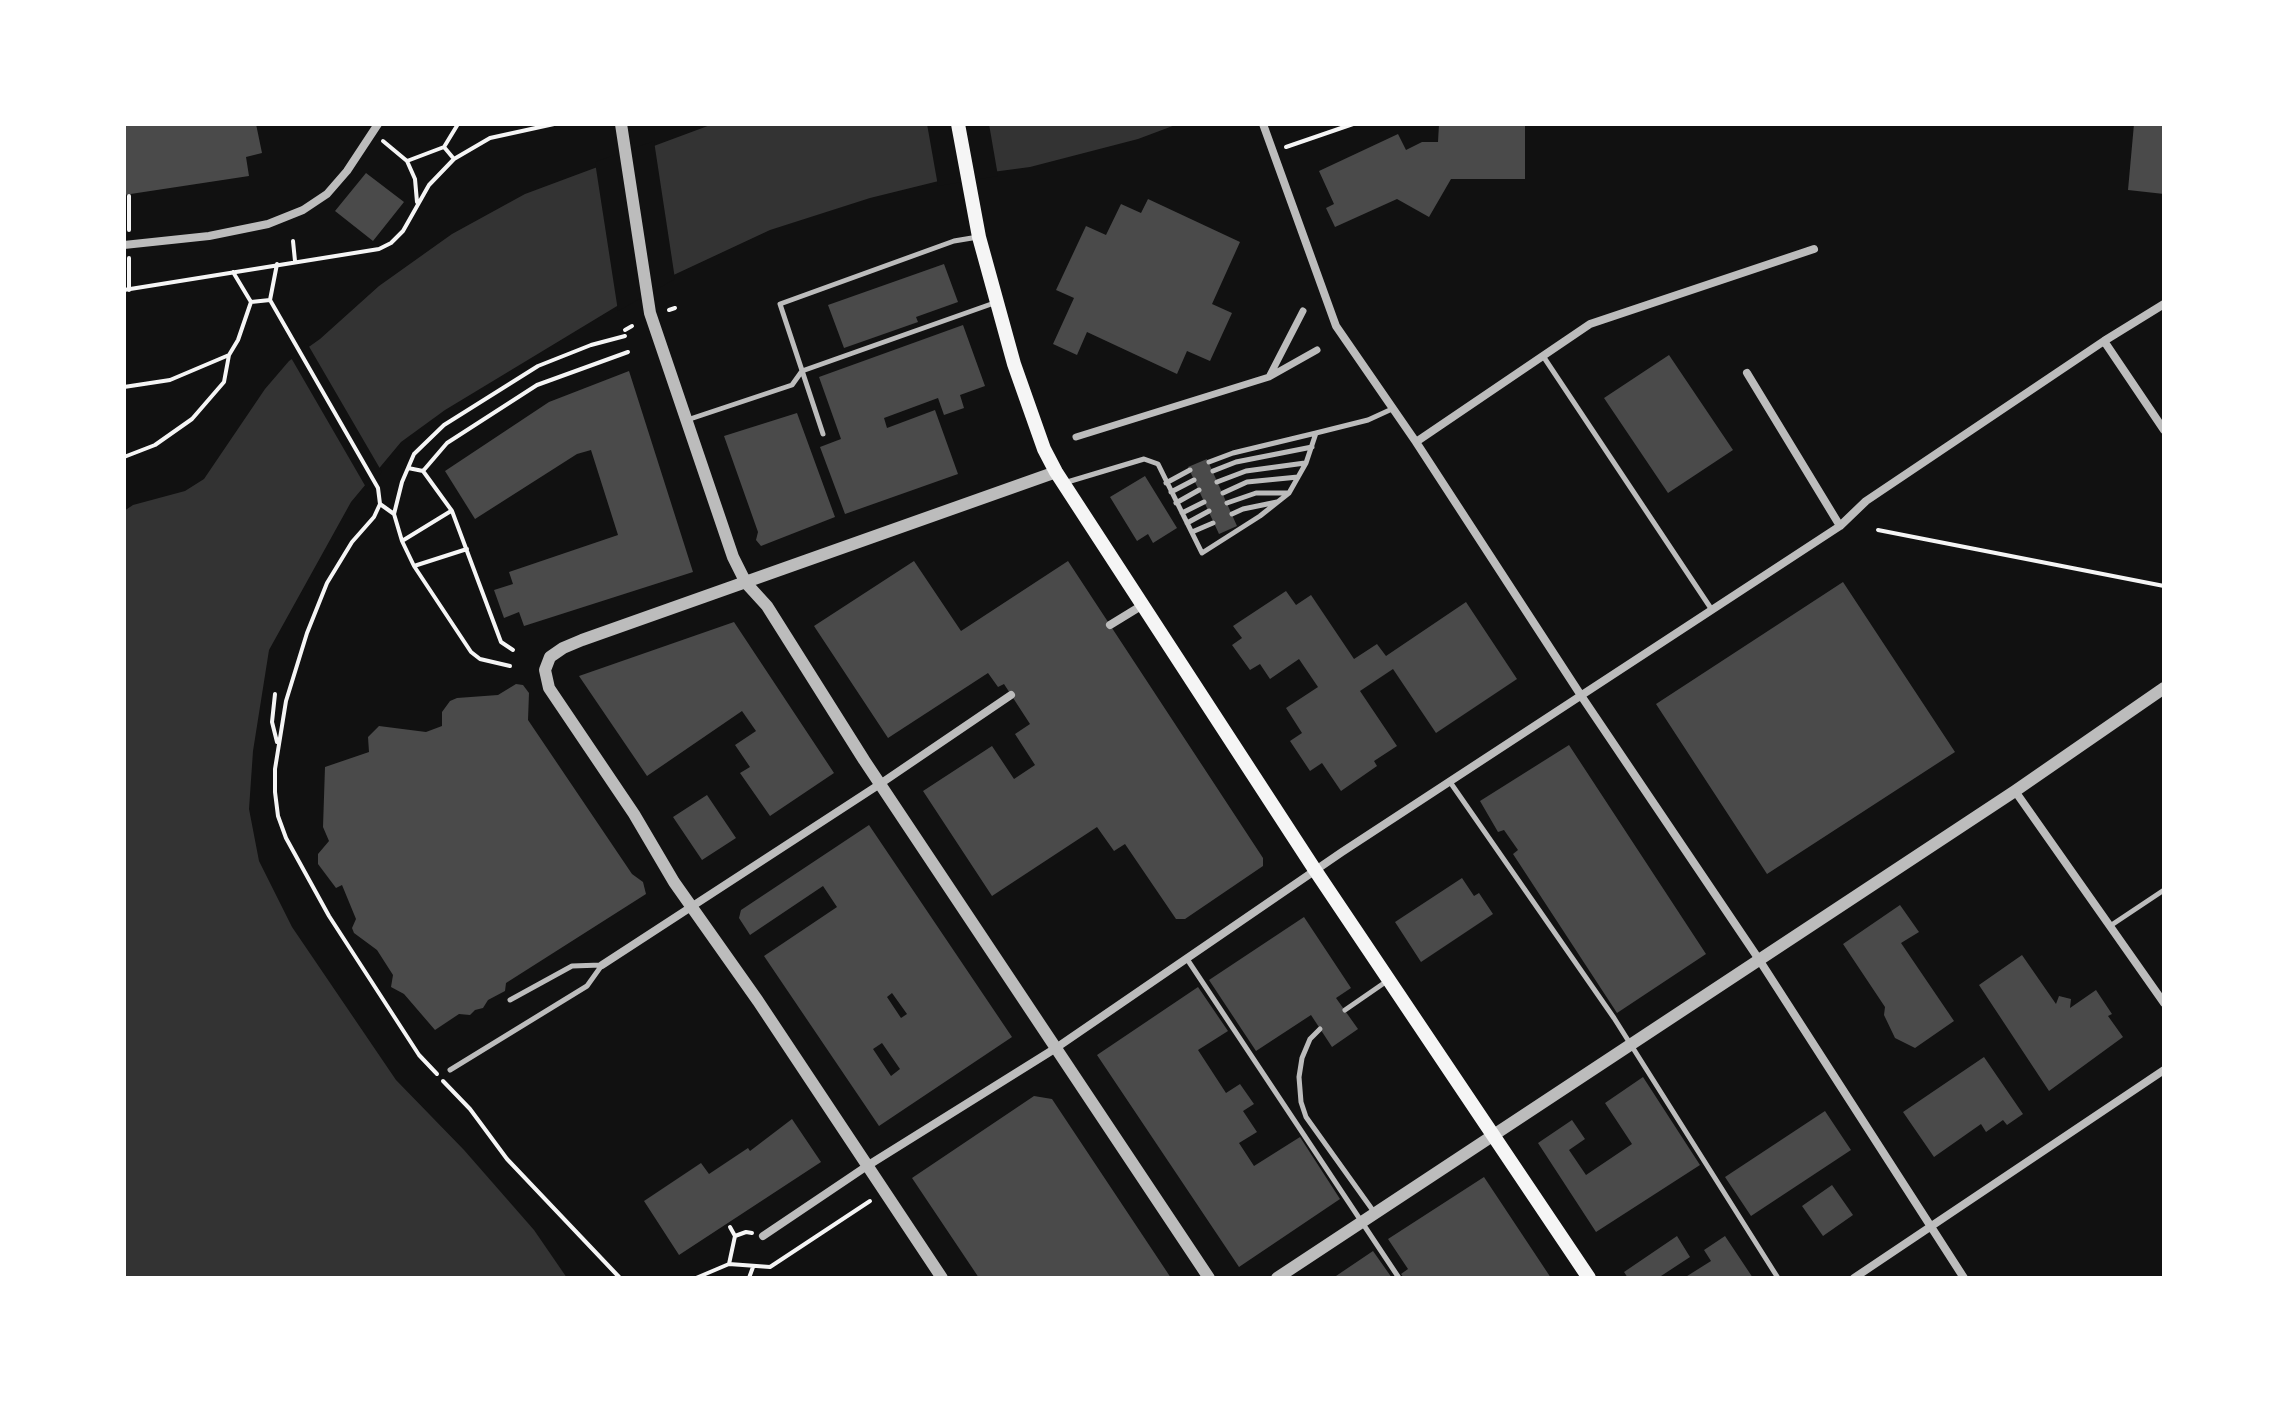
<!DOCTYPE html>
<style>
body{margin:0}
#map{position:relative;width:2288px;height:1402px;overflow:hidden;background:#111;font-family:Manrope,sans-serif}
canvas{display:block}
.frame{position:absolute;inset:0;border:126px solid #fff;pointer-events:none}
</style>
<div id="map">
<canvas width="2288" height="1402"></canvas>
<div class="frame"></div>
</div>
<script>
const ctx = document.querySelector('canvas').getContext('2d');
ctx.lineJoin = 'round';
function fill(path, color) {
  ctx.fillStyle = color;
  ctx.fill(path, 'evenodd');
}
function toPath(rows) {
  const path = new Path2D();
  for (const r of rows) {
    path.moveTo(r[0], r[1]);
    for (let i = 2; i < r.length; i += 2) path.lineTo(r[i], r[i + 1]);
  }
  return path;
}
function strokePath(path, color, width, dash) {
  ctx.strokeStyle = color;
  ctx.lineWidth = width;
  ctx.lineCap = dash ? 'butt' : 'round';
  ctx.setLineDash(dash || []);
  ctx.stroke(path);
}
fill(toPath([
 [713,124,1178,124,1138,139,1030,167,955,177,870,198,770,230,665,279,627,300,445,410,401,442,351,502,269,650,253,751,249,809,259,861,292,927,396,1080,464,1150,534,1230,567,1278,124,1278,124,511,133,505,185,491,204,479,265,389,289,361,320,339,379,286,452,234,525,194]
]), '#333');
fill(toPath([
 [927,124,989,124,998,176,938,186],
 [654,141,675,279,618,311,595,162],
 [307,343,382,472,367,489,290,356]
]), '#111');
fill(toPath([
 [124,124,256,124,262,153,246,157,249,176,124,195],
 [1439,124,1525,124,1525,179,1451,179,1429,217,1397,199,1335,227,1326,208,1334,204,1319,171,1398,134,1406,150,1422,142,1438,142],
 [2134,124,2164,124,2164,194,2128,190],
 [366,173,404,202,373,241,335,211],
 [1148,199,1240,242,1212,304,1232,313,1210,361,1187,351,1177,374,1087,332,1077,355,1053,344,1074,298,1056,290,1086,226,1106,235,1121,204,1141,213],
 [944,264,958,302,916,317,918,322,844,348,828,305],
 [963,325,985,386,960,395,964,408,944,415,938,398,884,418,887,428,935,410,958,474,845,514,820,447,841,439,819,377],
 [1669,355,1733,450,1668,493,1604,398],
 [629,371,693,572,524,626,519,612,504,618,494,590,513,584,509,572,618,535,591,450,577,454,475,519,445,471,549,402],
 [797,413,835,517,761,546,756,540,758,532,724,436],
 [1207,459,1237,526,1219,534,1188,467],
 [1145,476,1177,528,1153,543,1148,534,1137,541,1110,497],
 [914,561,961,631,1068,561,1263,858,1263,866,1185,919,1176,919,1125,844,1114,851,1097,827,992,896,923,791,992,746,1014,779,1035,765,1015,734,1030,724,1004,684,998,687,988,673,888,738,814,626],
 [1843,582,1955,752,1767,874,1656,704],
 [1286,591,1296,605,1311,595,1354,659,1377,644,1386,656,1466,602,1517,679,1436,733,1393,669,1360,691,1397,746,1374,761,1377,766,1341,791,1322,763,1310,771,1290,741,1302,733,1286,708,1318,687,1299,659,1270,679,1260,664,1250,670,1232,645,1242,638,1233,626],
 [734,622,834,773,770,816,740,773,750,767,735,745,756,731,742,711,647,776,579,676],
 [516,684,523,685,529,693,528,720,632,874,643,882,646,894,506,983,505,991,488,1000,483,1008,475,1010,470,1015,459,1014,435,1030,404,994,391,987,393,975,377,950,354,933,352,928,356,919,342,885,336,888,318,864,318,854,329,841,323,827,325,767,369,752,368,737,379,726,426,732,442,726,442,712,450,701,457,698,498,695],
 [1569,745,1706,954,1617,1013,1513,854,1518,850,1504,830,1498,832,1480,801],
 [707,795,736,838,702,860,673,817],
 [869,825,1012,1037,879,1126,764,956,837,907,823,886,750,935,739,918,741,910],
 [892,993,907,1014,901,1018,887,997],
 [882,1043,900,1069,891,1076,873,1049],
 [1462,878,1474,896,1479,893,1493,914,1421,962,1395,922],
 [1900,905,1919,932,1901,943,1954,1021,1915,1048,1895,1038,1884,1015,1885,1007,1843,944],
 [1304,917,1351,988,1336,998,1358,1029,1332,1047,1311,1015,1256,1051,1209,980],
 [2022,955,2056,1004,2059,996,2071,999,2070,1008,2096,990,2112,1014,2108,1016,2123,1037,2049,1091,1979,985],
 [1198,987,1228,1031,1198,1050,1226,1093,1240,1084,1254,1104,1243,1111,1257,1132,1239,1143,1254,1166,1300,1137,1340,1199,1239,1267,1097,1055],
 [1984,1057,2023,1114,2007,1125,2003,1120,1986,1132,1981,1124,1934,1157,1903,1112],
 [1643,1077,1700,1165,1596,1232,1538,1143,1572,1120,1585,1139,1569,1150,1586,1175,1632,1144,1605,1103],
 [1034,1096,1052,1099,1171,1278,979,1278,912,1178],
 [1825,1111,1851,1150,1751,1216,1725,1177],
 [792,1119,821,1162,679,1255,644,1201,701,1163,709,1174,748,1148,750,1151],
 [1484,1177,1551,1278,1404,1278,1401,1274,1408,1269,1388,1239],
 [1832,1185,1853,1215,1823,1236,1802,1206],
 [1677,1236,1690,1257,1658,1278,1628,1278,1624,1272],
 [1725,1236,1753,1278,1684,1278,1711,1261,1704,1250],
 [1373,1251,1392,1278,1333,1278]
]), '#4a4a4a');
strokePath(toPath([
 [383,141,407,161,415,179,417,202],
 [444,147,454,159],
 [1286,147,1353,124],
 [407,161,444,147,458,124],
 [129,230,129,196],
 [293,241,295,261],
 [277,264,270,300,378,488,380,504,374,517,352,542,327,583,307,633,286,701,275,769,275,792,278,816,286,838,329,916,419,1055,437,1074],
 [124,290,379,249,391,243,403,231,429,185,454,159,490,138,554,124],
 [129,290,129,258],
 [251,302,270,300],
 [669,310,675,308],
 [625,330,632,326],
 [124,387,170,380,229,355,238,340,251,302,233,272],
 [124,457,155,445,192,419,224,382,229,355],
 [408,468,423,471],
 [380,504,394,514],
 [1878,530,2164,586],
 [402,541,451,511],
 [414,566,467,549],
 [513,650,501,642,452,511,423,471,447,443,537,385,628,352],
 [510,666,480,659,471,652,414,566,402,541,394,514,402,482,414,454,444,425,538,366,591,345,625,336],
 [275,694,272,722,277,742],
 [443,1081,470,1109,507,1159,620,1278],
 [730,1227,735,1236],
 [729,1264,770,1267,870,1201],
 [696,1278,729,1264,735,1236,746,1232,752,1233],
 [749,1278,753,1267]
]), '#f5f5f5', 4);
strokePath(toPath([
 [1543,356,1712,610],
 [687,420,792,385,802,371,997,302],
 [823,434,780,304,954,241,978,237],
 [1209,462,1233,453,1316,433],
 [1213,471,1236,462,1312,447],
 [1217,482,1246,471,1305,463],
 [1064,483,1144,459,1158,464,1202,553,1260,516,1289,493,1306,463,1316,433,1368,420,1392,409],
 [1166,483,1190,470],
 [1171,492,1194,480],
 [1223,493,1247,482,1298,477],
 [1176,503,1199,490],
 [1227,503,1256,493,1288,493],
 [1182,513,1204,502],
 [1232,514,1243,509,1277,502],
 [1187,523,1209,511],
 [1192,532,1213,523],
 [1450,782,1614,1018,1778,1278],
 [2110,926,2164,890],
 [1187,959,1399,1278],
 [510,1000,572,966,601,965],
 [1345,1010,1387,981],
 [1320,1029,1310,1039,1302,1058,1299,1077,1301,1102,1306,1117,1374,1212],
 [450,1070,587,986,602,965]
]), '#bcbcbc', 5);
strokePath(toPath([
 [1270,375,1303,311],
 [1076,437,1269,377,1317,350]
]), '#bcbcbc', 7);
strokePath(toPath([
 [1263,124,1336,326,1416,442,1582,697,1758,958,1964,1278],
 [124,245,209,236,268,224,303,210,327,194,347,171,378,124],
 [2104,341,2164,430],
 [1747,373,1840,526],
 [1416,442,1590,324,1814,249],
 [1110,625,1141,606],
 [2015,791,2164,1003],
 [602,965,880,784,1011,695],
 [763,1236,867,1166,1056,1048,1342,852,1840,526,1866,501,2104,341,2164,304],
 [1854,1278,2164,1070]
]), '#bcbcbc', 8);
strokePath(toPath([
 [621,124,650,313,733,557,746,583,767,606,864,760,1209,1278],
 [942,1278,758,1001,674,882,634,814,549,688,545,670,550,657,563,648,582,640,1056,472],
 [1277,1278,2015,791,2164,688]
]), '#bcbcbc', 12);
strokePath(toPath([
 [958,124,979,237,1014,364,1044,449,1056,472,1315,870,1589,1278]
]), '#f5f5f5', 14);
</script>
